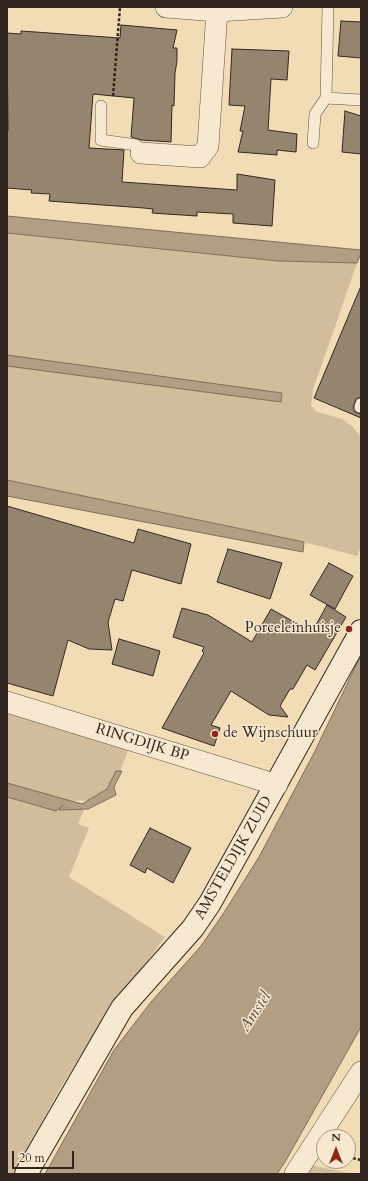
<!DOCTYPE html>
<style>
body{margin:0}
#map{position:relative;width:368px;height:1181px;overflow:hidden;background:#f2dcb6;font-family:Cardo,serif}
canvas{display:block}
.frame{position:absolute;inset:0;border:8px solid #322720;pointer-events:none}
.north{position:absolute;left:316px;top:1129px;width:40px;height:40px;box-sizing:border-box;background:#f7e8d0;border:1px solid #a89b8a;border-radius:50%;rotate:0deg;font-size:11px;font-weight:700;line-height:16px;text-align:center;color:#322720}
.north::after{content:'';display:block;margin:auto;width:14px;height:18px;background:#8f2418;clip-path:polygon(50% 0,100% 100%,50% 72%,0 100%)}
.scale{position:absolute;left:12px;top:1151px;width:62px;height:18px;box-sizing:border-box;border:2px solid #322720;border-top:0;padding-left:5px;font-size:12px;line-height:14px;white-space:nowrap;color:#322720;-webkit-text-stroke:3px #f7e8d0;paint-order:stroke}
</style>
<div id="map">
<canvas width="368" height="1181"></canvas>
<div class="frame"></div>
<div class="north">N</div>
<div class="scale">20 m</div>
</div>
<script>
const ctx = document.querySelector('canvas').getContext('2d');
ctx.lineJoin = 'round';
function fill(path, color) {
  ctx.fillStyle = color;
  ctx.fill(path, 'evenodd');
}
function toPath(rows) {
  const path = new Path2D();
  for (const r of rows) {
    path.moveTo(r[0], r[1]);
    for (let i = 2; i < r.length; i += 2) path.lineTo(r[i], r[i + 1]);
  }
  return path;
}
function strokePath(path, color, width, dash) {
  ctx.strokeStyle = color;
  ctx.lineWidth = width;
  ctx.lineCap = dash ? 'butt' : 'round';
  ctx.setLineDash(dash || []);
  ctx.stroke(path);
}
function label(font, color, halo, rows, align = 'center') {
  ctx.font = font + ' Cardo,serif';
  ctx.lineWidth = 3;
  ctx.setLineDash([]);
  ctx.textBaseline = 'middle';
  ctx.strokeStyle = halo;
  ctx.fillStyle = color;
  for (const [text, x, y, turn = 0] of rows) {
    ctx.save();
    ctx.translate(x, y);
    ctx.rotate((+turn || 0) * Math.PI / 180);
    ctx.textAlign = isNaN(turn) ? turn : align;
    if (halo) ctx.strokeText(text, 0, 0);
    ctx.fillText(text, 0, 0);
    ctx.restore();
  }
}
fill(toPath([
 [7,233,278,261,357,263,313,390,311,405,315,411,342,419,353,427,361,437,361,547,357,556,304,542,7,480],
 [7,703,132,740,114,787,101,800,68,801,84,810,78,824,89,828,69,877,165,937,96,1031,61,1087,13,1174,7,1174,7,797,56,811,67,801,7,783],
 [310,1165,354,1174,304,1174]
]), '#d1bd9c');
const water = toPath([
 [7,216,361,250,361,253,357,263,278,261,7,233,7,216],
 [7,355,282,393,281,402,7,366,7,355],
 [7,480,304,542,303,552,7,496,7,480],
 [361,655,361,1027,285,1162,277,1174,45,1174,114,1050,151,1002,201,946,225,911,259,857,314,753,361,655],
 [116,771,122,771,114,787,116,795,88,809,59,810,63,805,56,811,7,797,7,783,82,804,107,789,116,771]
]);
fill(water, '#b19e83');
strokePath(water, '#7e6e5b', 1);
const building = toPath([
 [341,21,361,22,361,58,338,56,341,21],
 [121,25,177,30,173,48,177,48,177,61,175,73,174,106,172,105,171,142,141,140,131,137,134,98,93,94,89,148,124,150,122,182,237,190,237,174,275,180,272,226,233,223,233,214,197,212,197,216,152,213,153,209,144,208,49,201,50,194,31,193,32,190,7,188,7,131,8,131,7,33,21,34,21,31,120,38,121,25],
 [232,49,289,51,287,80,271,79,268,130,297,134,296,152,277,150,277,155,238,152,243,131,240,131,245,106,229,105,232,49],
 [345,111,361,116,361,154,342,152,345,111],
 [361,286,361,397,356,399,353,408,355,412,361,414,361,418,314,398,361,286],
 [7,506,134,543,138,529,191,544,181,584,132,570,123,601,115,599,108,622,112,650,89,649,68,640,53,696,7,683,7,506],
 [228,549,282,563,270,599,217,582,228,549],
 [329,563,353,576,335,609,310,595,329,563],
 [327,605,346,617,315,670,307,665,293,689,290,689,280,706,288,717,269,715,231,691,211,725,220,728,214,746,162,728,204,653,202,651,204,647,173,637,182,608,208,615,252,642,271,609,312,632,327,605],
 [119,639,160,651,153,676,112,664,119,639],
 [150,828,191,848,173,883,147,868,145,873,130,865,150,828]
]);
fill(building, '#96856e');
strokePath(building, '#322720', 1);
const lane = toPath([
 [326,98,361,100],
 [101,106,101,140,136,145,141,153],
 [313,143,315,114,326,98,328,7],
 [360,407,361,404]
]);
const street = toPath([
 [166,7,217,11,282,7],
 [141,153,200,157,208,146,217,11],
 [7,702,277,785],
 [295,1174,361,1072]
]);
const secondary = toPath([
 [26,1174,122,1008,193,928,210,903,361,631]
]);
strokePath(lane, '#625446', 12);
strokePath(street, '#625446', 22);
strokePath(secondary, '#322720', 24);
strokePath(toPath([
 [113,96,120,7],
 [348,1157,361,1160]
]), '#322720', 2.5, [3, 2]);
strokePath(lane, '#f7e8d0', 11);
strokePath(street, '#f7e8d0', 21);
strokePath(secondary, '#f7e8d0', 22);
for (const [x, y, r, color] of [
 [349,629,4,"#8f2418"],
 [215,734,4,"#8f2418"]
]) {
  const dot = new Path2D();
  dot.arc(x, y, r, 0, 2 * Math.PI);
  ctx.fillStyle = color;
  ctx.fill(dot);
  strokePath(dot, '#f7e8d0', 1.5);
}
label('15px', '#322720', '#f7e8d0', [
 ["Porceleinhuisje",341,629],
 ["de Wijnschuur",223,734,"left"]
], 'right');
label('15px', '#322720', '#f7e8d0', [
 ["RINGDIJK BP",142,743,17],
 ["AMSTELDIJK ZUID",234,858,-60]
]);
label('italic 16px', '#584b3e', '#f7e8d0', [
 ["Amstel",256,1012,-57]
]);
</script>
